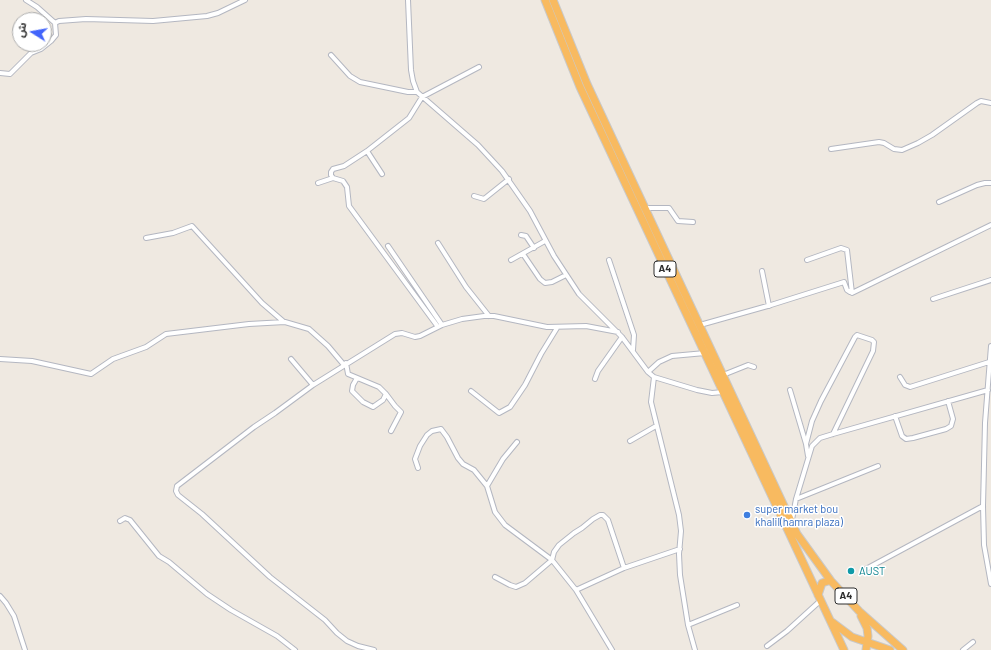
<!DOCTYPE html>
<meta charset="utf-8">
<style>
body{margin:0}
#map{position:relative;width:991px;height:650px;overflow:hidden;background:#efe9e1;font-family:Barlow,"Noto Sans Arabic",sans-serif}
canvas{display:block}
.north{position:absolute;left:12px;top:12px;width:40px;height:40px;box-sizing:border-box;background:#fff;border:1px solid #ababab;border-radius:50%;rotate:281deg;font-size:11px;font-weight:700;line-height:16px;text-align:center;color:#2e2e2e}
.north::after{content:'';display:block;margin:auto;width:14px;height:18px;background:#4264fb;clip-path:polygon(50% 0,100% 100%,50% 72%,0 100%)}
</style>
<div id="map">
<canvas width="991" height="650"></canvas>
<div class="north">ش</div>
</div>
<script>
const ctx = document.querySelector('canvas').getContext('2d');
ctx.lineJoin = 'round';
function toPath(rows) {
  const path = new Path2D();
  for (const r of rows) {
    path.moveTo(r[0], r[1]);
    for (let i = 2; i < r.length; i += 2) path.lineTo(r[i], r[i + 1]);
  }
  return path;
}
function strokePath(path, color, width, dash) {
  ctx.strokeStyle = color;
  ctx.lineWidth = width;
  ctx.lineCap = dash ? 'butt' : 'round';
  ctx.setLineDash(dash || []);
  ctx.stroke(path);
}
function label(font, color, halo, rows, align = 'center') {
  ctx.font = font + ' Barlow,sans-serif';
  ctx.lineWidth = 3;
  ctx.setLineDash([]);
  ctx.textBaseline = 'middle';
  ctx.strokeStyle = halo;
  ctx.fillStyle = color;
  for (const [text, x, y, turn = 0] of rows) {
    ctx.save();
    ctx.translate(x, y);
    ctx.rotate((+turn || 0) * Math.PI / 180);
    ctx.textAlign = isNaN(turn) ? turn : align;
    if (halo) ctx.strokeText(text, 0, 0);
    ctx.fillText(text, 0, 0);
    ctx.restore();
  }
}
const minor = toPath([
 [26,0,37,7,55,23],
 [408,0,411,70,413,81,417,92,478,145,502,171,530,211,554,256,579,294,622,337,648,372,654,377,697,390,712,393,723,392],
 [331,55,350,76,360,82,408,92,417,92],
 [0,73,10,74,31,53,41,49,51,41,56,35,55,23,59,21,86,19,153,21,207,16,218,13,245,0],
 [831,149,879,142,884,143,894,149,902,150,918,143,932,135,977,103,981,101,991,103],
 [382,174,367,151,409,118,422,97,479,67],
 [333,178,331,175,331,172,333,169,344,166,367,151],
 [318,183,333,178,343,181,347,187,349,206,438,327],
 [474,196,484,199,509,179],
 [939,202,977,185,985,183,991,183],
 [646,208,669,208,678,221,693,222],
 [521,235,526,236,534,248],
 [146,238,173,233,192,226,262,303,284,322],
 [438,243,466,287,489,316],
 [388,246,442,325],
 [523,254,540,279,545,283,552,282,566,275],
 [511,260,545,241],
 [609,260,634,335,633,350],
 [807,260,841,248,847,250,852,293],
 [762,271,769,306],
 [933,299,991,280],
 [700,325,771,305,844,282,847,290,850,292,854,292,991,225],
 [991,346,985,423,983,506,984,545,991,584],
 [0,359,32,361,91,374,113,359,146,347,166,334,249,324,285,322,309,329,328,346,344,365],
 [291,359,313,385],
 [346,363,348,374,379,387,386,394,383,400,373,407,363,402,352,391,353,385,357,378],
 [648,372,659,362,672,356,705,353],
 [723,375,748,365,754,367],
 [654,377,651,402,679,515,681,531,679,554,680,575,688,625,695,650],
 [900,377,905,385,910,387,989,362],
 [595,379,598,371,622,337],
 [790,390,806,444,808,456],
 [471,391,499,413,510,407,525,385,541,354,557,328],
 [386,394,395,406,401,412,391,431],
 [895,416,902,436,906,439,913,438,946,429,951,426,953,419,948,401],
 [630,441,656,426],
 [517,442,503,459,487,486,495,512,505,525,552,560,576,590,612,650],
 [806,444,812,421,821,401,855,337,857,335,872,340,874,342,873,351,833,434],
 [418,468,415,459,420,446,427,435,432,431,441,429,447,437,458,458,463,464,474,470,487,486],
 [796,499,878,466],
 [792,520,796,499,812,446,820,438,833,434,988,390],
 [120,521,125,518,130,520,159,556,169,562,207,594,231,610,277,636,295,650],
 [866,569,983,506],
 [495,577,510,585,516,587,525,583,552,560,554,552,559,545,574,533,582,528,593,519,600,515,603,515,608,520,624,568],
 [576,590,624,568,680,549],
 [0,596,6,603,14,616,25,650],
 [688,625,737,605],
 [767,646,787,631,820,601],
 [374,650,358,646,347,641,337,633,325,620,270,577,202,514,178,495,176,491,177,486,254,427,275,413,313,385,395,334,402,333,415,337,420,336,442,325,462,319,484,316,494,316,547,327,586,326,618,332],
 [963,650,973,642]
]);
const trunk = toPath([
 [545,0,580,87,844,650],
 [553,0,587,84,797,534,831,581,859,611,903,650],
 [818,595,822,583,828,581,831,581],
 [861,616,867,628,868,636,866,650],
 [832,622,852,637,890,650]
]);
strokePath(minor, '#b4b7c1', 6);
strokePath(trunk, '#c9c9c9', 9);
strokePath(minor, '#fff', 4);
strokePath(trunk, '#f8ba60', 7);
for (const [x, y, r, color] of [
 [747,515,4,"#3f7fe0"],
 [851,571,4,"#0f9aa8"]
]) {
  const dot = new Path2D();
  dot.arc(x, y, r, 0, 2 * Math.PI);
  ctx.fillStyle = color;
  ctx.fill(dot);
  strokePath(dot, '#fff', 1.5);
}
for (const [x, y, w] of [
 [665,269,22],
 [846,596,22]
]) {
  const box = new Path2D();
  box.roundRect(x - w / 2, y - 8, w, 16, 3);
  ctx.fillStyle = '#fff';
  ctx.fill(box);
  strokePath(box, '#2e2e2e', 1);
}
label('bold 10px', '#2e2e2e', null, [
 ["A4",665,269],
 ["A4",846,596]
]);
label('11px', '#366cbe', '#fff', [
 ["super market bou",755,509],
 ["khalil(hamra plaza)",755,522]
], 'left');
label('11px', '#0d838f', '#fff', [
 ["AUST",859,571]
], 'left');
</script>
